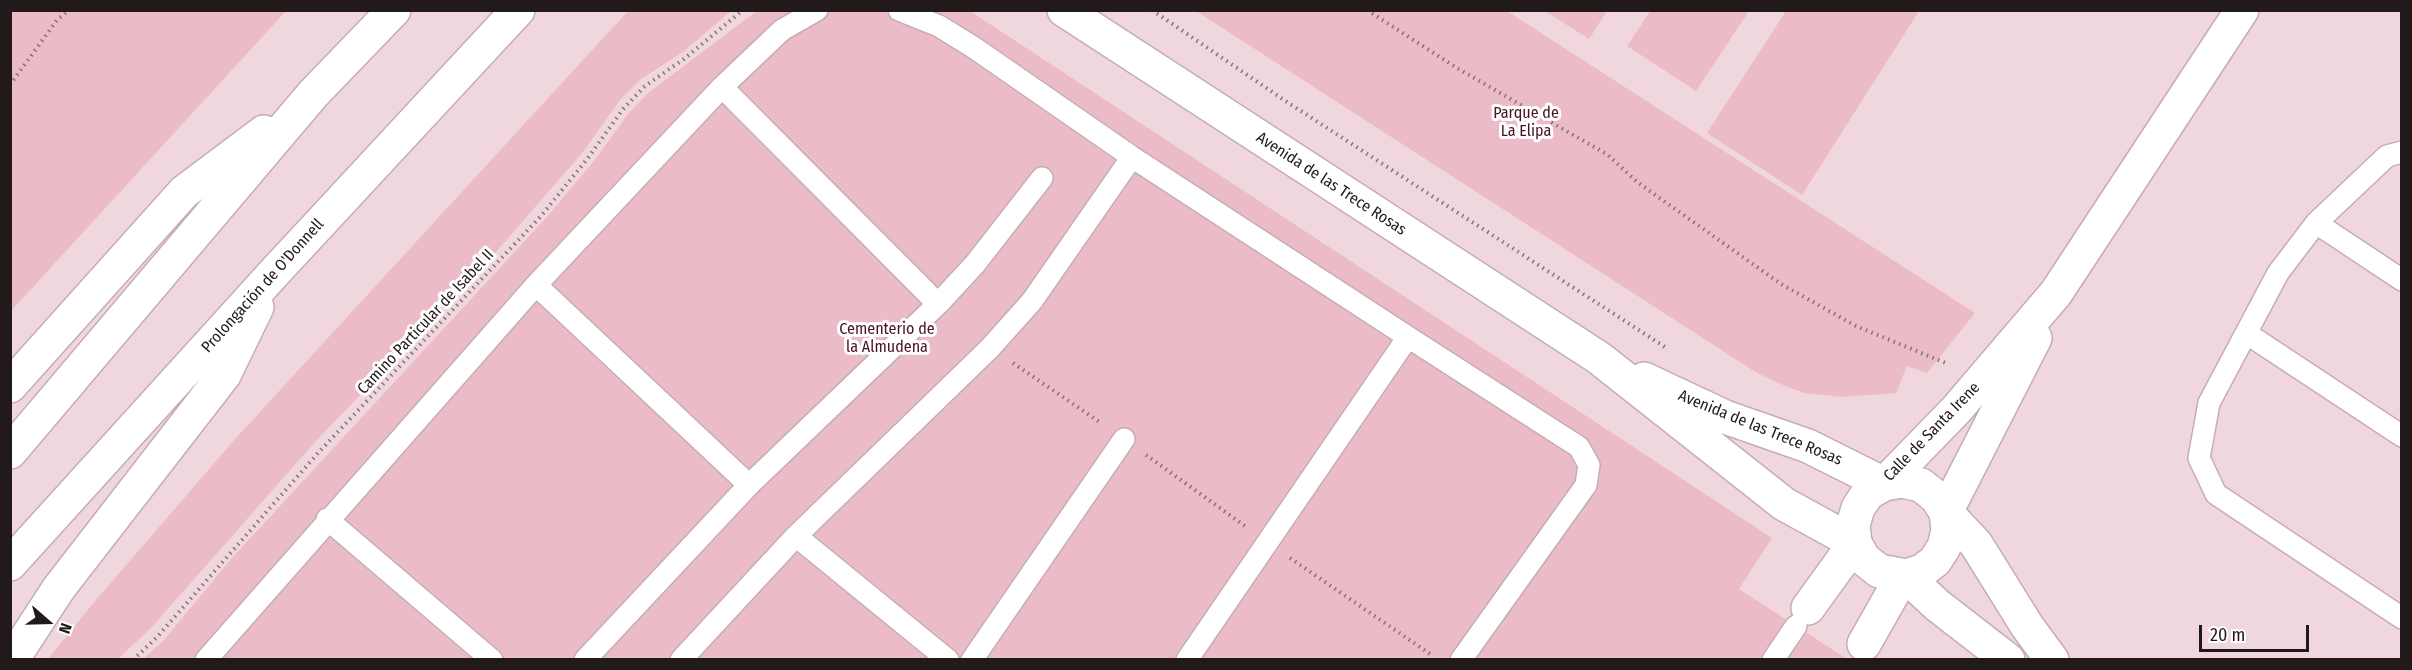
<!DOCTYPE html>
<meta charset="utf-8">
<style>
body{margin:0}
#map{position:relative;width:2412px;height:670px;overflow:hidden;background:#f0d7dd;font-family:"Fira Sans Condensed",sans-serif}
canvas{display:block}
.frame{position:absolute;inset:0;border:12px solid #22191b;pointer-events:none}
.north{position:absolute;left:18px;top:592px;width:60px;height:60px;-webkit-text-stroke:4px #fff;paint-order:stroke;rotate:110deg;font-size:16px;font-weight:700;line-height:24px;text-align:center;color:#22191b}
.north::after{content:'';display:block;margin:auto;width:21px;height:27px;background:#22191b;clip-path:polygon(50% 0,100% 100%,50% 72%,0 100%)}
.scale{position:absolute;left:2199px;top:625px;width:110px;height:27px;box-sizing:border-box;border:3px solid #22191b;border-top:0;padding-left:8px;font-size:18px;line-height:21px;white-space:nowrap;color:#22191b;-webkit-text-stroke:4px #fff;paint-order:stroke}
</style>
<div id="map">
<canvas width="2412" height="670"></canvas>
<div class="frame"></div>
<div class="north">N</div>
<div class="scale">20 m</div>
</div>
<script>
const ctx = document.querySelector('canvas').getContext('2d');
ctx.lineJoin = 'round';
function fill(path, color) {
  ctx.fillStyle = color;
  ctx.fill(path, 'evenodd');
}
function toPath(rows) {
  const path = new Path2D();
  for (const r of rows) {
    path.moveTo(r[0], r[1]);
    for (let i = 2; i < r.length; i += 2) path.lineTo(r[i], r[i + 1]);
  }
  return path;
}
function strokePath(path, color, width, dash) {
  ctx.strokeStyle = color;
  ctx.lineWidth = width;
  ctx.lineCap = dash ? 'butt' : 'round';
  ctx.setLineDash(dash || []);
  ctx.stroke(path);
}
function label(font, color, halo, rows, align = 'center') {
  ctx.font = font + ' "Fira Sans Condensed",sans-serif';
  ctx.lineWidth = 6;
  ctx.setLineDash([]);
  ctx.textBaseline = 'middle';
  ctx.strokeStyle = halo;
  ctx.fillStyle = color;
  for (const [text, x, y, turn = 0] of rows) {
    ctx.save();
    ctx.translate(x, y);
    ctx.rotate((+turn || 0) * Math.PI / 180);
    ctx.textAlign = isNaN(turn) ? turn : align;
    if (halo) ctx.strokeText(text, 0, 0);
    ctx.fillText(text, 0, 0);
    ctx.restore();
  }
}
fill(toPath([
 [11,10,286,11,11,311,10,11],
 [758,10,970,11,1772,538,1739,589,1847,659,142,660,164,640,231,559,545,219,594,161,628,114,648,93],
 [1651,10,1748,10,1749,11,1696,91,1627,46],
 [628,11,731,11,683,52,641,79,620,100,583,152,483,267,315,442,151,628,118,659,48,659,95,601,236,438],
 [1196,11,1507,11,1975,313,1927,373,1907,366,1896,393,1842,397,1804,393,1783,385,1757,373],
 [1545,11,1607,11,1589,39],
 [1786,11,1919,11,1802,195,1707,133]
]), '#ebbcc8');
const lane = toPath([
 [899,10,939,26,973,47,1132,157,1408,337,1187,660],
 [722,87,938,304],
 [2402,152,2387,156,2316,223,2278,273,2209,403,2199,458,2216,494,2402,618],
 [2316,223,2402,280],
 [536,285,749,485],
 [2246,333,2402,436],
 [1408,337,1579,447,1589,465,1586,485,1461,660],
 [327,519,492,660],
 [796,536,948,660],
 [206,660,536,285,722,87,782,30,817,10],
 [585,660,749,485,938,304,975,264,1042,178],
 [681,660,796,536,990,348,1032,301,1132,157],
 [972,660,1124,439],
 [1773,660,1796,626]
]);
const street = toPath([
 [1808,608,1855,543],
 [1864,644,1902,577]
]);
const secondary = toPath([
 [1064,10,1599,358,1784,504,1855,543,1864,559,1879,571,1906,576,1922,571,1935,561,1944,547,1948,530,1946,512],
 [1644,379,1725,417,1808,446,1884,484,1902,481,1921,485,1936,497,1946,512,1976,544,2027,626,2052,660],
 [1946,512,2035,338],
 [1855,543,1853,525,1858,508,1868,493,1884,484,1956,410,2056,293,2242,10],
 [1906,576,1937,605,2008,660]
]);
const highway = toPath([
 [10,386,184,192,264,132],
 [10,452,313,94,394,10],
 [10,564,273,274,518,10],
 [12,660,59,588,224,375,257,307]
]);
strokePath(lane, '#c5adb3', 24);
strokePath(street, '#c5adb3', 36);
strokePath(secondary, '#c5adb3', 36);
strokePath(highway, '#c5adb3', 36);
strokePath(toPath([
 [1152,10,1284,100,1668,349],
 [1367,10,1457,68,1608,155,1637,182,1781,284,1856,326,1948,364],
 [10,85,57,20,69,10],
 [1013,363,1101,423],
 [1146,455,1245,526],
 [1290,558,1433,656],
 [133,660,158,636,318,453,541,216,588,158,623,109,645,86,684,59,743,10]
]), '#847477', 4, [1.5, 4.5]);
strokePath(lane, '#fff', 21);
strokePath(street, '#fff', 33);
strokePath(secondary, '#fff', 33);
strokePath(highway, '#fff', 33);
label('16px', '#491226', '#fff', [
 ["Parque de",1526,114],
 ["La Elipa",1526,132],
 ["Cementerio de",887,330],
 ["la Almudena",887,348]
]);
label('16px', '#22191b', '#fff', [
 ["Avenida de las Trece Rosas",1331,184,33],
 ["Prolongación de O'Donnell",263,286,-48],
 ["Camino Particular de Isabel II",426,322,-47],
 ["Avenida de las Trece Rosas",1760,428,22],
 ["Calle de Santa Irene",1932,432,-46]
]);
</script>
